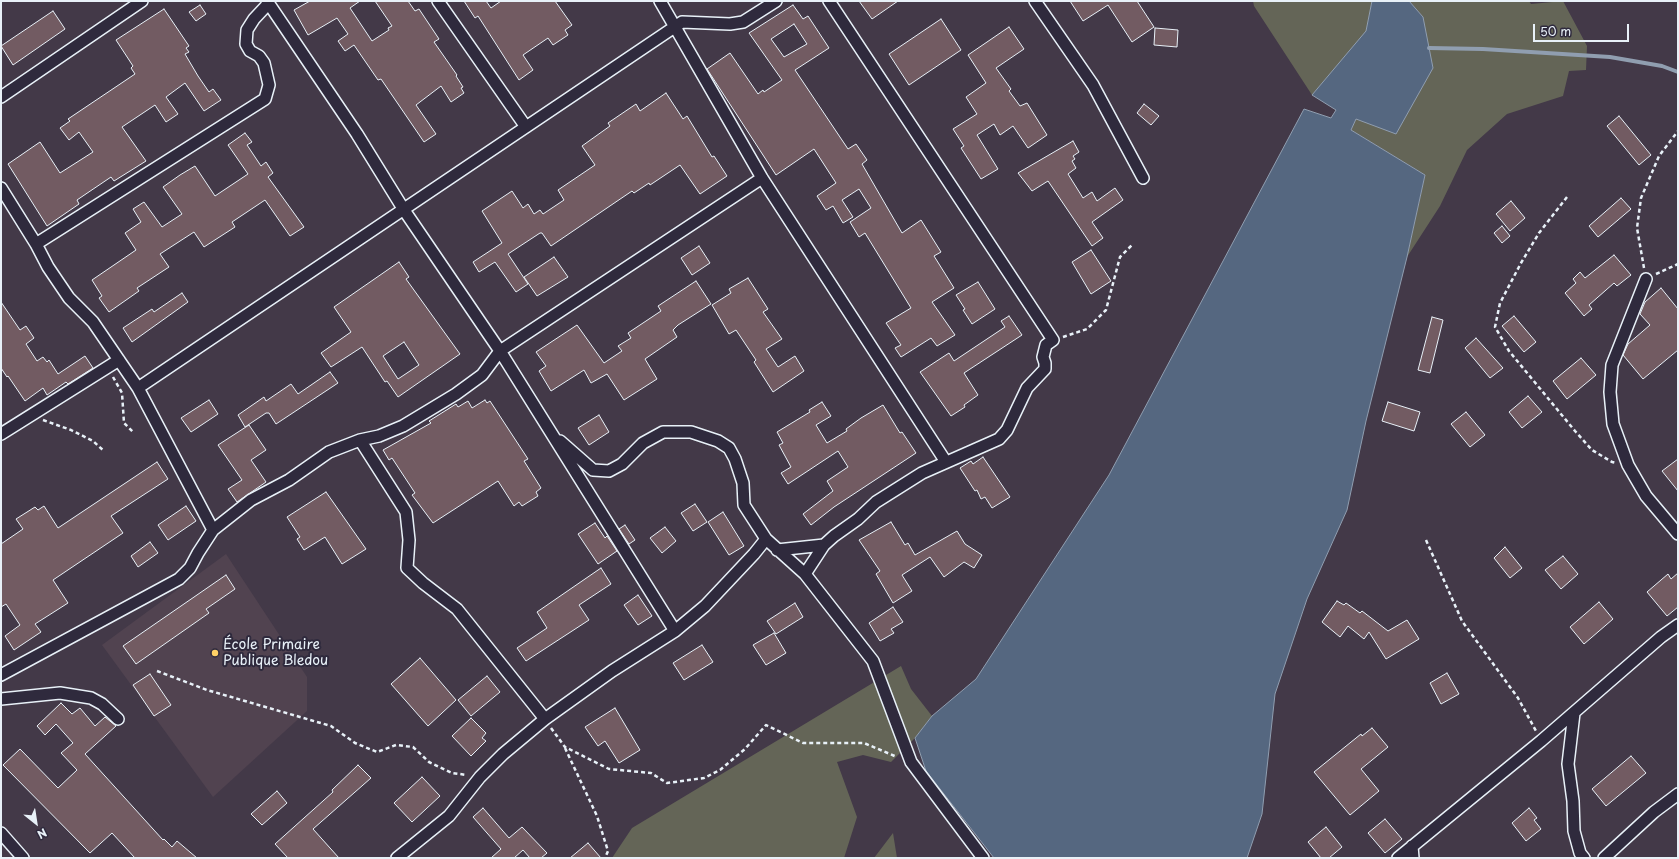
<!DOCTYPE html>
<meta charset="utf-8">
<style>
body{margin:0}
#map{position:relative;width:1679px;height:859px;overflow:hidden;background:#433948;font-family:"Playpen Sans",sans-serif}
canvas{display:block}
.frame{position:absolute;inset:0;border:2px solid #e8f1f8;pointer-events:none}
.north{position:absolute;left:16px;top:803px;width:40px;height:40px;-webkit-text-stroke:3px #2f2a3d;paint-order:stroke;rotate:150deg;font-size:11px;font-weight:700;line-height:16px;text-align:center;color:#e8f1f8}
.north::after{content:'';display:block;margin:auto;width:14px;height:18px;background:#e8f1f8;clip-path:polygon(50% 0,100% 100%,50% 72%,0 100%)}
.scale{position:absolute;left:1533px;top:24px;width:96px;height:18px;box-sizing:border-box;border:2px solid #e8f1f8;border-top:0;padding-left:5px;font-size:12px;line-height:14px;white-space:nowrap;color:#e8f1f8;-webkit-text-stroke:3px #2f2a3d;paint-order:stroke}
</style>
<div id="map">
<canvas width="1679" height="859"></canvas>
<div class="frame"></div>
<div class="north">N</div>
<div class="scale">50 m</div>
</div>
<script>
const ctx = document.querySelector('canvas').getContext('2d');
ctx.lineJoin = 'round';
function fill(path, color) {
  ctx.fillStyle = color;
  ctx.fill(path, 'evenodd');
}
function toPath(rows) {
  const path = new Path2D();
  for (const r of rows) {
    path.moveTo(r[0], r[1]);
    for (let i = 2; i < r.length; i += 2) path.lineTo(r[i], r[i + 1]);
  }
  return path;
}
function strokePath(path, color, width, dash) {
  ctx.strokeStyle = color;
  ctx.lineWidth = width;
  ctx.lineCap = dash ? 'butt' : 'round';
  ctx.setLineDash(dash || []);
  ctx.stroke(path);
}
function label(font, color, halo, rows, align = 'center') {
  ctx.font = font + ' "Playpen Sans",sans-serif';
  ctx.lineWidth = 4;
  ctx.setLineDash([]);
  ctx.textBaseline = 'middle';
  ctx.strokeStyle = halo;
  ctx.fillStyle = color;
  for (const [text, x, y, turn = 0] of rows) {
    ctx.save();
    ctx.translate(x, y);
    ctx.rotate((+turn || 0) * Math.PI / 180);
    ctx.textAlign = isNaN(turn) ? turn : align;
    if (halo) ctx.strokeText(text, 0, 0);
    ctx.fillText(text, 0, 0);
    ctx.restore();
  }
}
fill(toPath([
 [226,554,307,677,307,711,213,797,102,645]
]), '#514350');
fill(toPath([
 [1253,1,1372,1,1367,31,1312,95,1254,6],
 [1409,1,1529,1,1531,4,1563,1,1587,46,1586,70,1569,71,1563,96,1507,114,1467,150,1440,206,1407,257,1425,175,1351,130,1356,119,1423,17],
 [901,666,911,689,932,716,915,738,891,762,863,755,837,762,857,817,844,858,612,858,632,828],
 [893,833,897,858,874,858]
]), '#646557');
const water = toPath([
 [1372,1,1409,1,1423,17,1433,68,1396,134,1356,119,1351,130,1425,175,1407,257,1366,421,1347,510,1307,599,1275,694,1262,814,1247,858,994,858,926,771,915,738,932,716,976,679,1109,475,1304,109,1331,118,1336,110,1312,95,1366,31,1372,1]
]);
fill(water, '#556780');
strokePath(water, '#909eb0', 1);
strokePath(toPath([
 [1429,48,1483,49,1610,57,1662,66,1678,72]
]), '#909eb0', 4);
const building = toPath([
 [310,1,360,1,350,8,372,41,389,30,388,28,392,26,375,1,408,1,415,11,419,9,439,39,434,42,457,75,456,76,463,87,461,88,464,93,451,102,441,86,416,105,436,134,424,142,381,79,378,80,354,45,345,51,338,41,348,34,337,18,308,35,294,10,310,1],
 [464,1,486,1,491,8,501,1,555,1,572,25,565,30,568,35,553,45,548,38,523,55,533,70,519,80,478,16,475,18,464,1],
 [859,1,898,1,872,19,859,1],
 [1070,1,1137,1,1154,27,1132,42,1108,5,1083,21,1070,1],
 [200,5,206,14,196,21,189,12,200,5],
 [793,5,803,19,808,16,829,48,795,70,848,149,856,144,867,160,862,164,902,233,921,220,941,252,934,256,954,288,932,302,955,335,937,346,931,338,901,357,895,348,901,345,886,323,911,308,865,233,859,237,850,222,871,208,859,189,842,200,853,217,843,223,833,206,826,210,817,196,836,183,814,149,776,175,707,69,730,53,758,94,763,90,764,92,782,80,749,33,793,5],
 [794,24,807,44,784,57,771,39,794,24],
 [164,9,189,46,186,48,189,52,185,54,198,76,209,92,213,89,221,100,204,111,185,83,166,97,178,114,166,122,155,105,122,127,146,161,114,181,111,177,77,200,79,204,47,226,8,164,40,142,60,173,93,152,79,132,69,140,60,128,70,121,68,119,135,74,131,68,133,66,116,40,164,9],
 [53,11,65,29,13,65,1,46,53,11],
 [941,19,961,50,909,85,889,54,941,19],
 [1009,27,1024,49,996,68,1011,89,1009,91,1020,106,1027,103,1047,135,1028,148,1013,126,1000,135,994,124,977,135,998,169,981,179,961,148,964,146,953,129,977,114,966,97,986,83,968,55,1009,27],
 [1155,28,1178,30,1177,47,1154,45,1155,28],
 [666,93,683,119,687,116,712,157,714,156,727,176,700,194,680,165,650,185,649,183,634,193,632,191,551,246,542,233,540,233,508,254,528,284,516,292,495,262,479,272,473,262,502,243,482,211,512,191,523,208,528,204,534,214,540,210,543,214,564,200,558,190,595,165,582,146,610,126,608,123,636,104,640,111,666,93],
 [1144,104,1159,116,1151,125,1137,113,1144,104],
 [1619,116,1651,155,1639,165,1607,126,1619,116],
 [245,133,252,142,247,145,261,166,266,162,273,173,268,177,304,227,290,236,265,200,232,222,235,227,204,247,194,232,160,254,169,267,137,288,139,291,109,312,99,298,102,296,92,280,136,250,125,233,141,222,133,209,144,202,162,227,182,214,163,187,180,175,195,166,215,196,248,174,228,145,245,133],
 [1073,141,1079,152,1073,156,1075,159,1072,161,1076,168,1068,174,1083,198,1092,192,1097,201,1115,188,1123,200,1092,222,1103,238,1092,246,1048,181,1032,191,1018,173,1073,141],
 [1621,198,1631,209,1598,237,1589,226,1621,198],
 [1511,201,1525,218,1510,231,1496,214,1511,201],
 [1502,226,1510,236,1502,243,1494,233,1502,226],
 [699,246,710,263,692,275,681,258,699,246],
 [1091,250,1111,281,1091,294,1072,262,1091,250],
 [1614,255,1631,275,1617,286,1614,283,1589,305,1592,309,1584,316,1565,293,1576,283,1573,279,1580,272,1585,278,1614,255],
 [554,257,568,277,537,296,524,277,554,257],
 [399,262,409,277,406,279,460,354,398,397,387,381,385,382,362,347,331,367,321,353,351,332,334,307,399,262],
 [404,342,419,365,398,379,383,356,404,342],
 [748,278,768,309,763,312,782,339,766,349,778,367,795,356,804,371,773,392,754,362,756,360,736,330,729,334,712,305,731,293,729,289,748,278],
 [696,281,711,304,678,325,673,330,677,337,645,359,657,379,624,400,607,374,591,383,584,370,551,391,539,371,546,366,536,352,577,325,604,363,622,351,618,346,631,338,628,333,661,311,658,306,696,281],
 [978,282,995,309,972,324,963,310,965,309,956,295,978,282],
 [1661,288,1678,309,1678,350,1643,379,1623,355,1628,344,1650,325,1640,314,1645,302,1661,288],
 [182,293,188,302,132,342,123,328,152,309,154,312,182,293],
 [1,302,20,330,26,326,34,338,26,344,37,361,43,357,47,362,49,360,58,374,85,356,93,368,68,384,66,382,47,395,43,388,25,401,8,376,7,377,1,368,1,302],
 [1009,316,1022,335,964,373,978,395,964,405,965,407,951,416,920,372,949,353,954,361,1005,327,1001,321,1009,316],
 [1514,316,1536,342,1524,352,1502,326,1514,316],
 [1432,317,1443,320,1430,373,1418,370,1432,317],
 [1476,338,1503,368,1490,378,1465,348,1476,338],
 [1581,358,1596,375,1567,399,1553,381,1581,358],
 [330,372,338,383,276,424,269,413,266,413,245,427,238,415,264,397,266,401,291,384,298,394,330,372],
 [1528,396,1542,412,1522,428,1509,412,1528,396],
 [209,400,218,414,191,432,181,418,209,400],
 [485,400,487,403,490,401,528,459,524,461,541,488,536,492,538,496,522,506,519,502,514,506,498,481,433,523,412,495,415,493,392,458,389,460,383,450,431,423,429,421,456,404,458,407,468,401,472,408,485,400],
 [822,402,831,416,816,425,827,443,847,431,846,429,861,418,883,405,900,433,902,432,916,453,834,507,811,525,803,514,833,491,827,481,848,467,838,451,788,484,781,473,791,467,779,445,783,443,777,432,810,412,809,410,822,402],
 [1388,402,1420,412,1414,431,1382,421,1388,402],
 [1466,412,1485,435,1470,447,1451,424,1466,412],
 [599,415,609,432,589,445,578,428,599,415],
 [249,425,266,450,251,460,266,482,237,502,228,489,242,480,218,445,249,425],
 [983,457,1010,497,992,508,985,497,981,499,977,490,975,491,960,468,971,461,973,464,983,457],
 [1678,459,1678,491,1662,471,1678,459],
 [157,462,168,479,111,516,123,533,53,580,68,603,35,624,41,632,14,650,5,636,20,625,6,604,1,607,1,544,23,529,16,519,35,507,38,510,44,506,58,528,157,462],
 [326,492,366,549,342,564,325,537,304,550,297,539,300,537,287,517,326,492],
 [695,504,707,522,693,531,681,513,695,504],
 [186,506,196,521,168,540,158,525,186,506],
 [723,512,744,546,729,555,708,522,723,512],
 [891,522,905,545,908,543,915,555,957,531,965,544,982,555,974,568,964,562,944,577,930,557,902,575,912,591,893,603,876,574,880,571,859,540,891,522],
 [595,523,605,538,607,536,617,551,598,564,578,534,595,523],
 [625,525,635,540,629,544,619,529,625,525],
 [665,527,676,541,662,553,650,538,665,527],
 [150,542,158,553,138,567,131,556,150,542],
 [1505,547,1522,568,1510,578,1494,558,1505,547],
 [1563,556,1578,574,1561,589,1545,570,1563,556],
 [601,568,611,584,579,605,589,620,526,661,517,648,547,628,537,612,601,568],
 [1678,573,1678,607,1667,616,1647,592,1668,574,1671,579,1678,573],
 [226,575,235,589,206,609,209,613,136,664,123,646,226,575],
 [638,595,652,616,638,625,624,605,638,595],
 [1337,601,1344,605,1346,603,1360,613,1362,611,1388,631,1407,620,1419,639,1386,659,1369,632,1364,639,1348,626,1340,637,1322,622,1337,601],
 [1599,602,1613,619,1584,644,1570,627,1599,602],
 [795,603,803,617,776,634,767,621,795,603],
 [893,607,903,622,891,629,894,633,880,641,869,623,893,607],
 [774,633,786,653,766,665,753,645,774,633],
 [702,645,713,662,684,680,673,663,702,645],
 [420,658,456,700,428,726,391,684,420,658],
 [1447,673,1459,694,1441,704,1430,683,1447,673],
 [150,674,171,705,154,716,133,685,150,674],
 [487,676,500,692,471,716,458,700,487,676],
 [61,703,72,714,80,708,95,726,105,717,116,726,85,754,163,840,164,839,172,847,177,841,197,858,135,858,112,833,90,853,3,765,20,749,58,788,77,770,61,753,73,743,56,724,45,735,37,726,61,703],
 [615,708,640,750,619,763,605,741,598,746,585,727,615,708],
 [471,718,486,733,482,738,486,741,471,756,452,736,471,718],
 [1372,728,1388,747,1361,769,1379,791,1350,815,1314,772,1361,734,1362,736,1372,728],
 [1631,756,1646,773,1606,806,1592,789,1631,756],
 [358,765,371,778,313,829,339,858,288,858,275,844,333,792,332,790,358,765],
 [422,777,440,796,412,822,394,803,422,777],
 [277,791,287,803,262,825,251,814,277,791],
 [483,808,509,838,522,827,547,853,541,858,530,858,523,850,514,858,491,858,501,849,473,817,483,808],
 [1529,808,1537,818,1534,820,1541,829,1526,841,1512,823,1529,808],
 [1385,819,1402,839,1385,853,1368,833,1385,819],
 [1326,827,1342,847,1329,858,1321,858,1308,842,1326,827],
 [588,843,601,858,570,858,588,843]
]);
fill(building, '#725b62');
strokePath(building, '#e8f1f8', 1);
const street = toPath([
 [267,1,357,134,404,210,500,351,675,631],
 [438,1,526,127],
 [660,1,762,178,946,462],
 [1035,1,1093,85,1143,178],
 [1,97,142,1],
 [1,188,36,244,48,267,69,298,93,322,138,388,213,530],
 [36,244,265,99,269,85,264,63,259,56,250,51,246,44,247,30,254,19,269,3],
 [1646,279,1612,365,1610,392,1613,424,1628,465,1646,496,1678,534],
 [138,388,682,22,730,24,743,22,776,1],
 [1,434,119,360],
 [360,440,406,512,409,540,407,568,423,583,457,609,545,719],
 [560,441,593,470,609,471,622,464,643,443,663,432,691,432,718,441,729,448,735,459,743,483,744,505,766,539,805,574,873,661,911,762,983,858],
 [777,550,824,545],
 [805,574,824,545,834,536,858,519,876,502,922,473,999,439,1007,430,1027,388,1045,369,1045,363,1043,357,1046,345,1053,340,829,1],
 [1,675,179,579,190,568,198,553,213,530,251,500,289,480,329,452,360,440,379,436,403,426,456,394,482,375,500,351,762,178],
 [1,699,60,693,91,698,102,704,118,719],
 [1574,713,1568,764,1573,801,1574,831,1580,853,1584,858],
 [1,833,23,858],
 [1412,846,1413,858],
 [397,858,449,816,480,777,503,754,545,719,612,671,675,631,705,606,754,554,766,539],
 [1398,858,1541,741,1661,637,1678,625],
 [1604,858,1654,812,1678,794]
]);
strokePath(street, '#e8f1f8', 14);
strokePath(toPath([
 [1567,197,1539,233,1521,263,1500,303,1495,327,1509,351,1575,431,1592,450,1612,462,1616,463],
 [1644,268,1637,228,1641,198,1659,156,1678,131],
 [1656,274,1678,264],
 [1063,337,1087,329,1106,310,1120,257,1133,244],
 [113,377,122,393,124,423,134,433],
 [43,420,71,430,93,441,104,451],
 [1426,540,1462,621,1518,698,1536,731],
 [157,671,207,690,331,726,355,743,377,752,396,745,413,747,429,762,452,773,467,775],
 [551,728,565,747,609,769,651,773,667,783,704,778,720,770,745,749,766,725,803,743,864,743,897,757],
 [565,748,597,816,608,851,605,858]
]), '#e8f1f8', 2.5, [4, 3]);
strokePath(street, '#2f2a3d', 11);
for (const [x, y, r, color] of [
 [215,653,4,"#ffd166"]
]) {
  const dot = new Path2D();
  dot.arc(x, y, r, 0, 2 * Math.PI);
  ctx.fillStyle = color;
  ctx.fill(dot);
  strokePath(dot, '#2f2a3d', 1.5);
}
label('14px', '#e8f1f8', '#2f2a3d', [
 ["École Primaire",223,645],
 ["Publique Bledou",223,661]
], 'left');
</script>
